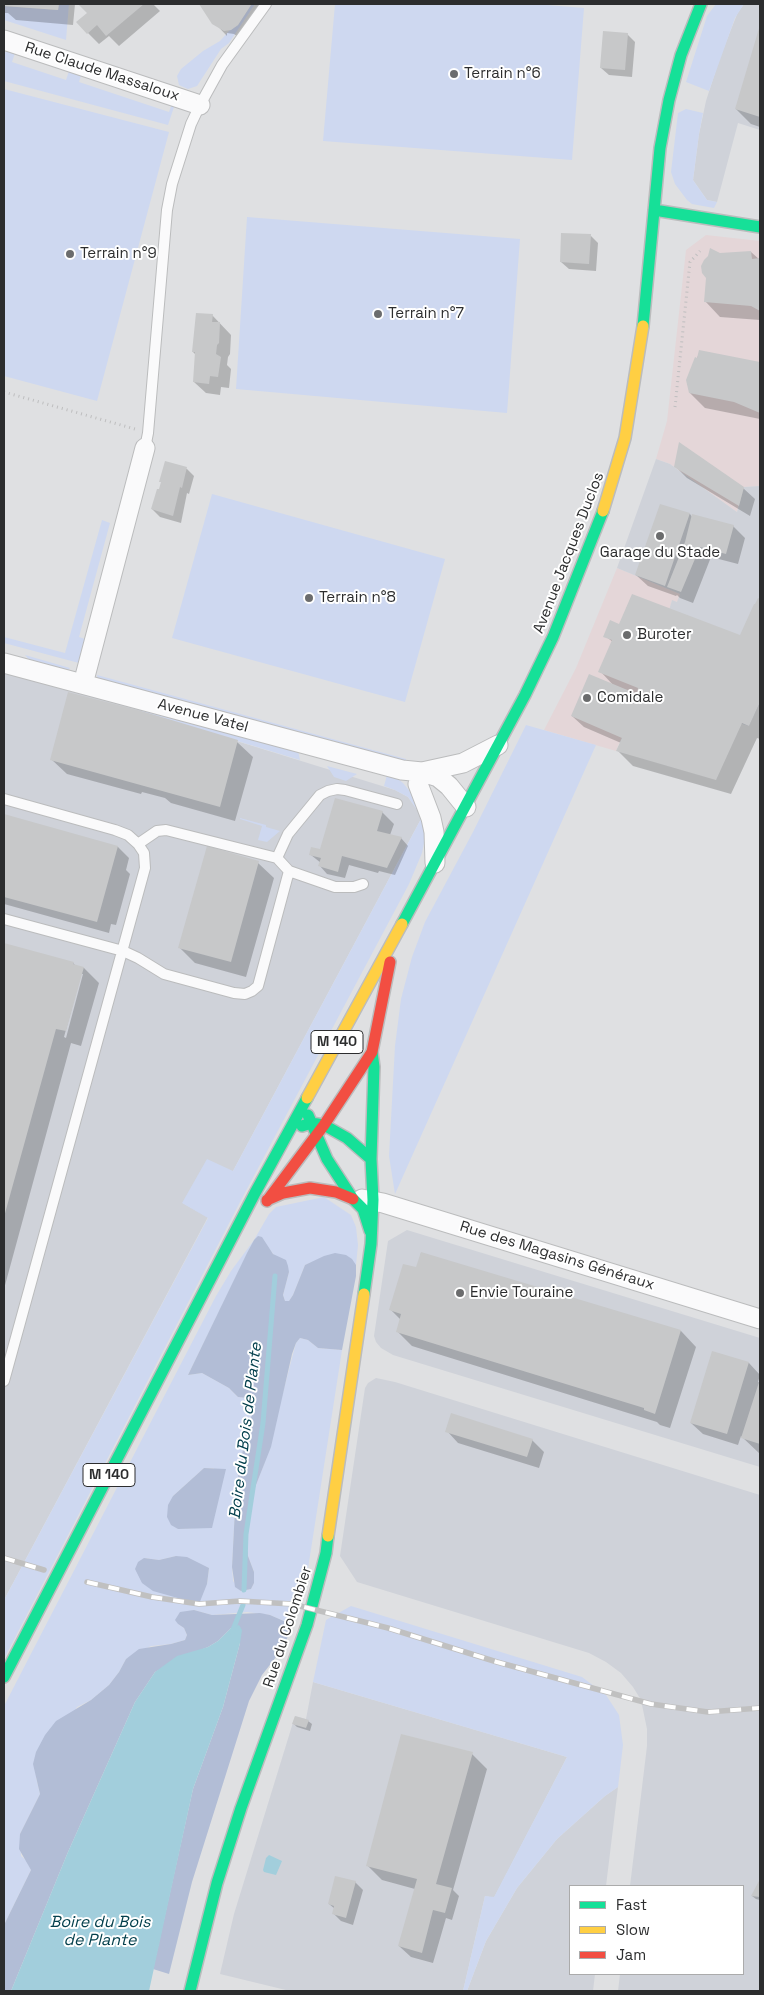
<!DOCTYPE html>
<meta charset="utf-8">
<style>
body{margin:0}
#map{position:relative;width:764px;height:1995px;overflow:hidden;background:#dfe0e2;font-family:"Space Grotesk",sans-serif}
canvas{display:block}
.frame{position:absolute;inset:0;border:5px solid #2c2d2e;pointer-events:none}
.legend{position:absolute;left:569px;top:1885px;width:175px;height:90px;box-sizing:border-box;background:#fff;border:1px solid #ababab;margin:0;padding:6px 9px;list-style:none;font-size:15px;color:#2c2d2e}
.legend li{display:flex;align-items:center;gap:10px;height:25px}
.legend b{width:25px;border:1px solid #ababab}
</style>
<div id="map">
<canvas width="764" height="1995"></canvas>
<div class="frame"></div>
<ul class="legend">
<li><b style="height:6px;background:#16e098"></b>Fast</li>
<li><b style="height:6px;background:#ffcf43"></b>Slow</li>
<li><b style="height:6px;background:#f24e42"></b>Jam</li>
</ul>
</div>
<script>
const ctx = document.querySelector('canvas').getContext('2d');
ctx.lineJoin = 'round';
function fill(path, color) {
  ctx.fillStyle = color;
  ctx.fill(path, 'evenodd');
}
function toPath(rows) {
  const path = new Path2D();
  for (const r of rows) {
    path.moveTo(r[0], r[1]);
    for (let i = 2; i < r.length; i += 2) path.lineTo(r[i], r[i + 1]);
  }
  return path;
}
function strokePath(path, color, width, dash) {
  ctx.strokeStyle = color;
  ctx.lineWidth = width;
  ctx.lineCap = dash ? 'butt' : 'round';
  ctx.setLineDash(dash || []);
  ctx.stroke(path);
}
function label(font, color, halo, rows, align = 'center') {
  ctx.font = font + ' "Space Grotesk",sans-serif';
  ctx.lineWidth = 4;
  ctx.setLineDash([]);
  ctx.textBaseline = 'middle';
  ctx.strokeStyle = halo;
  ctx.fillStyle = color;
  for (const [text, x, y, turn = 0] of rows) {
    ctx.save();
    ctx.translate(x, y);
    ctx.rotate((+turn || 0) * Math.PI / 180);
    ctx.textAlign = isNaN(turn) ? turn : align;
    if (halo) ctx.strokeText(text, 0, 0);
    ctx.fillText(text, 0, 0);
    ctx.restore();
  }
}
fill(toPath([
 [706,235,760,241,760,486,744,487,737,512,670,464,656,459,667,421,686,250],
 [617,568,681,594,677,602,672,601,654,662,616,751,544,730,576,668]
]), '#e4d6d8');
fill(toPath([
 [744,4,760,4,760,130,738,123,717,202,707,200,693,180,699,134,706,101,720,57,738,12],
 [656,459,670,464,737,512,744,487,760,486,760,702,749,726,742,724,654,662,672,600,677,602,680,594,617,568],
 [4,672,136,708,146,713,395,790,408,797,422,817,233,1171,183,1203,208,1217,4,1600],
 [407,1230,760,1338,760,1467,393,1355,381,1348,376,1342,374,1336,388,1241],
 [376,1378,395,1382,760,1495,760,1991,618,1991,620,1974,743,1974,743,1886,630,1886,647,1746,647,1729,641,1700,633,1687,621,1673,606,1662,589,1653,357,1582,340,1556,365,1388,368,1383],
 [313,1682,567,1757,494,1898,485,1896,463,1991,290,1991,220,1974,234,1914,295,1716,306,1719],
 [618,1787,606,1886,570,1886,570,1974,595,1974,593,1991,467,1991,486,1941,517,1888,557,1839,605,1796]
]), '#cfd2d9');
fill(toPath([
 [59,4,69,4,66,40,4,20,4,6,58,10],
 [255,4,229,43,221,49,197,86,188,89,179,85,177,76,181,69,203,51,220,41,229,31,238,25,251,5],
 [335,4,534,4,584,8,572,160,323,141],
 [716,4,744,4,735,18,709,91,686,82,707,16],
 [10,50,16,50,12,62,66,80,70,68,82,72,79,82,169,112,173,101,176,101,168,125,4,81,4,53],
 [4,89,169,132,97,401,4,376],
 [686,109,703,113,699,134,693,180,707,200,717,202,714,208,692,204,687,200,675,184,671,172,678,113],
 [247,217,520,239,507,413,236,389],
 [212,494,445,559,405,702,172,638],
 [102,520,110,523,79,637,85,639,79,663,4,643,4,637,65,653],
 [25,655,70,668,66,672,32,663],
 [97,675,406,759,406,763,98,680],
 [136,708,298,751,300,760,145,713],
 [526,725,596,745,395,1194,389,1156,395,1046,401,999,412,957,425,922,473,832],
 [327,766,357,774,346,781,334,777],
 [387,775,398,779,403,783,416,799,422,813,425,838,422,853,409,884,239,1204,4,1659,4,1600,208,1218,182,1203,207,1159,233,1171,422,817,408,797,395,790,384,786],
 [240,818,266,825,266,827,280,831,267,842,258,840,262,826,240,819],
 [324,1197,351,1215,356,1227,358,1245,356,1265,312,1262,305,1265,293,1295,289,1301,285,1301,283,1295,289,1272,269,1249,254,1240,188,1375,202,1373,229,1388,238,1397,248,1398,252,1403,252,1414,242,1454,236,1489,232,1567,233,1581,241,1591,251,1589,254,1583,254,1572,248,1556,246,1534,250,1500,264,1464,296,1343,300,1338,308,1340,318,1348,342,1350,307,1575,293,1625,270,1615,247,1612,212,1615,194,1610,178,1624,184,1628,187,1635,185,1640,171,1644,151,1646,126,1659,119,1672,109,1685,91,1700,77,1707,36,1777,40,1794,20,1834,21,1856,27,1861,31,1870,4,1925,4,1706,216,1296,231,1271,254,1240,269,1214,276,1207],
 [204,1468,214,1468,212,1527,178,1529,173,1496],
 [176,1556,209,1568,207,1584,144,1558,159,1560],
 [351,1606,582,1677,606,1695,619,1715,623,1745,618,1787,605,1796,557,1839,517,1888,486,1941,467,1991,463,1991,485,1896,494,1897,567,1757,313,1682,326,1620]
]), '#ced8f0');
fill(toPath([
 [258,1236,262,1237,273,1254,286,1260,288,1266,289,1272,283,1295,285,1301,289,1301,293,1295,305,1265,324,1256,335,1253,346,1255,352,1259,356,1265,356,1276,342,1350,318,1348,308,1340,300,1338,296,1343,292,1354,271,1447,250,1500,246,1534,248,1556,254,1572,254,1583,251,1589,241,1591,235,1587,232,1567,236,1489,242,1454,252,1414,252,1403,248,1398,238,1397,229,1388,202,1373,188,1375,247,1253,254,1240],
 [204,1468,226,1469,212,1528,178,1529,171,1525,167,1517,168,1505,173,1496],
 [176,1556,187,1557,209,1568,207,1584,199,1604,153,1591,142,1583,135,1569,138,1562,144,1558,159,1560],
 [194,1610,212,1615,260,1613,270,1615,293,1625,283,1648,262,1675,249,1701,192,1882,169,1974,153,1969,193,1789,223,1707,240,1643,231,1628,218,1641,208,1647,193,1653,155,1672,135,1702,68,1852,11,1991,4,1991,4,1925,31,1870,19,1849,20,1834,40,1794,33,1764,36,1752,45,1735,56,1721,91,1700,109,1685,119,1672,126,1659,139,1649,171,1644,185,1640,187,1635,184,1628,178,1624,175,1620,180,1612]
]), '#b2bdd6');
fill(toPath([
 [239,1625,242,1630,240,1643,223,1707,193,1789,149,1991,11,1991,68,1852,135,1702,155,1672,177,1656,208,1647,218,1641,231,1628],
 [269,1855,282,1861,276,1875,264,1872,263,1870,266,1858]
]), '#a2cedc');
fill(toPath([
 [4,4,75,4,73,25,16,20,8,13,4,13],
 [80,4,153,4,160,11,119,46,109,36,99,44,88,33,89,13],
 [201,4,235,4,223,14,223,17,239,4,270,4,238,37,234,34,227,33,227,36,207,15],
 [760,28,760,127,751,124,736,109],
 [627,34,635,42,632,77,609,75,601,68],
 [590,235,598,243,596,271,569,269,561,262],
 [751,252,760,260,760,320,720,317,705,301,720,255],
 [212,315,231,335,230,354,228,357,227,365,231,369,229,388,221,387,220,395,206,393,194,382,196,355,193,352],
 [700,351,760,363,760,419,705,408,690,393,690,375],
 [166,463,187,469,194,476,189,494,187,493,181,523,160,517,152,509,160,491,162,483,160,481],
 [675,466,743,488,755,499,750,516,687,478],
 [661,506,690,514,692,517,733,526,745,538,738,564,711,557,693,603,680,598,677,595,676,596,648,586,636,575],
 [754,606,760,608,760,739,757,738,731,794,633,766,618,751,621,743,584,727,572,716,615,687,600,671,613,642,605,636,618,625,741,637],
 [237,742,253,757,235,821,171,803,165,798,142,792,141,794,67,774,51,759],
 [382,812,394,824,390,835,401,838,408,846,395,875,379,871,378,873,349,865,345,878,327,874,320,866,321,863,311,855,324,852],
 [4,815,118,847,129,858,126,870,130,874,116,925,111,924,109,933,4,904],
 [258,863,274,878,246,977,195,963,180,948],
 [4,945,73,963,76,966,84,968,99,983,81,1046,71,1043,4,1289],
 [81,974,83,974,66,1038,64,1037],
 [421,1253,681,1331,696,1347,670,1428,660,1425,657,1422,412,1346,397,1331,401,1320,390,1309,417,1269],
 [713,1352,749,1363,760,1375,758,1382,760,1383,760,1454,741,1436,738,1445,703,1434,691,1423],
 [447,1431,532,1440,544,1452,539,1468,458,1443],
 [308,1721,312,1724,310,1731,297,1727,294,1724],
 [472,1754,487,1769,453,1890,459,1896,452,1920,446,1918,433,1963,411,1957,399,1946,415,1889,382,1880,367,1865],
 [355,1882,363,1890,353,1925,341,1921,334,1914,335,1909,329,1904],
 [760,1882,760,1900,756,1899,752,1896]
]), '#0003');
strokePath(toPath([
 [244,1590,246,1534,263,1423,275,1276],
 [232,1632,243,1605]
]), '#a2cedc', 5);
fill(toPath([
 [4,4,59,4,58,10,4,6],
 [78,4,144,4,106,36,97,25,87,34,76,22,87,13],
 [199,4,250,4,251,5,238,25,231,30,224,31,212,24],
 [760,25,760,117,735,109],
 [603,31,628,33,625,70,600,68],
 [561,233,591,234,589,264,560,262],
 [710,248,720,253,751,251,752,259,760,258,760,311,751,306,704,302,706,278,702,273,701,266,704,260,708,256],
 [196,313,213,314,212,322,220,322,219,343,217,345,216,354,221,357,218,377,210,376,209,384,193,382,195,352,192,352],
 [699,350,760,362,760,413,734,402,689,393,686,380,695,357,697,358],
 [679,442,744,487,739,506,674,467],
 [165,461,187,467,182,488,180,487,173,516,151,509,157,489,159,489,161,482,159,482],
 [660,504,690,513,665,586,635,575],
 [692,514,734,525,726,554,700,547,681,592,667,587,685,542],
 [632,594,740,635,754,604,755,604,758,598,760,599,760,702,749,726,742,723,716,780,616,751,622,738,571,716,589,674,637,694,638,688,598,672,612,640,603,637,610,620,619,624],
 [68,692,145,712,238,740,220,807,50,760],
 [335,798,383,811,377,831,402,837,387,868,342,856,338,872,318,866,321,858,309,855,311,847,320,849],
 [4,814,118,846,97,922,4,897],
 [207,846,259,861,231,962,178,948],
 [4,943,74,962,73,964,84,967,66,1031,56,1029,4,1217],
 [421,1252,681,1330,655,1414,644,1410,644,1408,396,1332,401,1314,389,1310,403,1264,416,1267],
 [712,1351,749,1362,727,1434,690,1423],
 [760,1379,760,1444,741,1438],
 [451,1413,533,1439,527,1457,445,1432],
 [295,1716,309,1720,306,1728,292,1724],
 [401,1734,473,1752,436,1884,452,1888,445,1913,433,1910,422,1953,398,1946,417,1879,366,1866],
 [335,1876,356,1881,346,1918,332,1914,334,1906,328,1904],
 [760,1879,760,1897,751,1896]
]), '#c7c8c9');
const lane = toPath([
 [145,448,148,433,167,210,172,184,191,124,200,105,222,65,266,4],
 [4,799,115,830,128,835,138,844,144,853,145,868,4,1381],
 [277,858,288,834,320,795,328,791,337,789,345,790,397,804],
 [289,871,335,887,354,887,363,884],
 [4,919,123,951,138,958,164,974,234,993,245,994,252,991,258,986,289,871,277,858,166,830,157,831,138,844]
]);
const street = toPath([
 [4,40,200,105],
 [4,663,402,770,422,772,438,777,449,786,466,807],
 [83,684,145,448],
 [422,772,463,763,498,745],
 [418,784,431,818,434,832,435,863],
 [362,1199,383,1203,760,1319]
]);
const fast = toPath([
 [654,210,760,227],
 [643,326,660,148,669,100,681,55,701,4],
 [402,924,525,695,553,637,603,511],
 [308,1115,327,1159,353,1199,363,1209,370,1231],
 [302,1126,311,1123,324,1125,347,1138,371,1159],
 [364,1294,371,1244,373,1200,371,1159,374,1067,372,1052],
 [4,1677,255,1193,307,1098],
 [190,1991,217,1883,241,1808,307,1625,326,1553,328,1536]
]);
const slow = toPath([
 [603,511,625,438,643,326],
 [307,1098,402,924],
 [328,1536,364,1294]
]);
const jam = toPath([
 [267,1200,283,1193,310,1188,336,1192,353,1199],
 [267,1201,324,1125,372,1052,390,962]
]);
strokePath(lane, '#bbbcbd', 12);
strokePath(street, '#bbbcbd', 21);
strokePath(fast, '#bbbcbd', 14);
strokePath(slow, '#bbbcbd', 14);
strokePath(jam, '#bbbcbd', 14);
strokePath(toPath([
 [4,392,135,429],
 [675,407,690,262,700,251]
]), '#bebebf', 3, [1, 4]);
strokePath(lane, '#fafafb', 10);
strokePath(street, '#fafafb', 19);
strokePath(fast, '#16e098', 11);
strokePath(slow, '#ffcf43', 11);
strokePath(jam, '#f24e42', 11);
const rail = toPath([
 [4,1558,44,1570],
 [87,1582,152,1597,199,1604,240,1601,292,1604,388,1628,497,1662,651,1704,708,1712,760,1708]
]);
strokePath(rail, '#c0c0c0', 5.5);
strokePath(rail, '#fff', 4, [11]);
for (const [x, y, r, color] of [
 [454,74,5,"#6b6c6d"],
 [70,254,5,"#6b6c6d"],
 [378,314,5,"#6b6c6d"],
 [660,536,5,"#6b6c6d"],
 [309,598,5,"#6b6c6d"],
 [627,635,5,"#6b6c6d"],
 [587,698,5,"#6b6c6d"],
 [460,1293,5,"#6b6c6d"]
]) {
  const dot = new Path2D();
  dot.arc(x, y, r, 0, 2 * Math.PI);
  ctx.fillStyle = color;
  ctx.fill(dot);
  strokePath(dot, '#fff', 2);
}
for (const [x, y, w] of [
 [337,1042,52],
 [109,1475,52]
]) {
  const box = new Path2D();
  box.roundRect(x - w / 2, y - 11.5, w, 23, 4);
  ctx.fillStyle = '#fff';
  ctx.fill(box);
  strokePath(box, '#2c2d2e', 1);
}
label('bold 14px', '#2c2d2e', null, [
 ["M 140",337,1042],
 ["M 140",109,1475]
]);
label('15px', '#2c2d2e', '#fff', [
 ["Rue Claude Massaloux",102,72,18],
 ["Avenue Jacques Duclos",569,553,-69],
 ["Avenue Vatel",203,716,15],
 ["Rue des Magasins Généraux",557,1256,17],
 ["Rue du Colombier",288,1627,-72]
]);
label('15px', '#2c2d2e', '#fff', [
 ["Terrain n°6",464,74],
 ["Terrain n°9",80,254],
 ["Terrain n°7",388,314],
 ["Garage du Stade",660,553,"center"],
 ["Terrain n°8",319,598],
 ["Buroter",637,635],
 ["Comidale",597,698],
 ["Envie Touraine",470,1293]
], 'left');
label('italic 16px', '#04404d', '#fff', [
 ["Boire du Bois de Plante",246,1431,-83],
 ["Boire du Bois",100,1923],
 ["de Plante",100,1941]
]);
</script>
